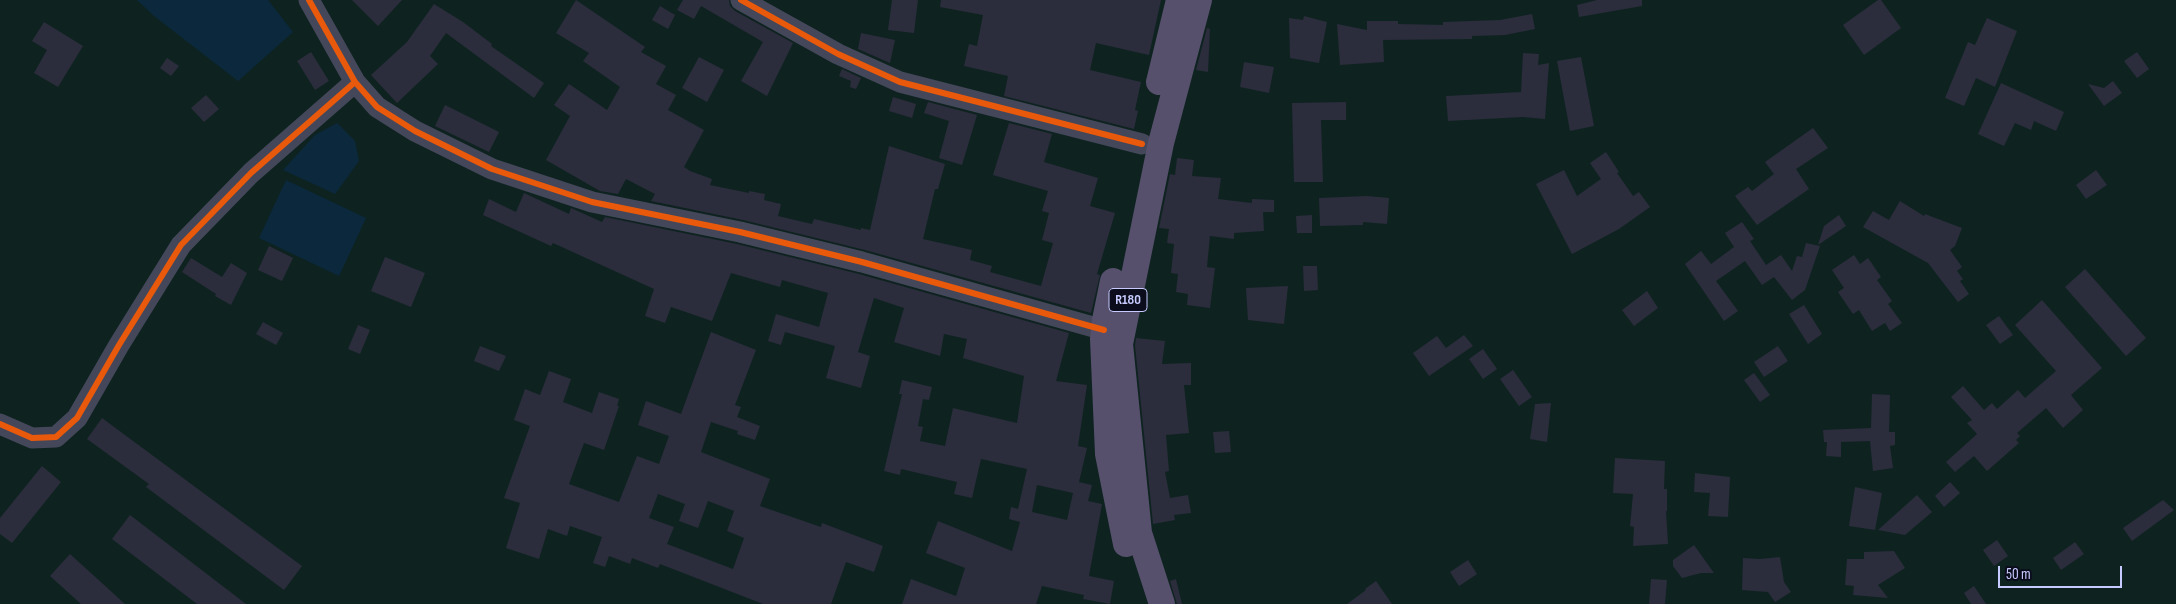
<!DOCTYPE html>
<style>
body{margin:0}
#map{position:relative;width:2176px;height:604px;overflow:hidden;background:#0f1018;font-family:"Sofia Sans Condensed",sans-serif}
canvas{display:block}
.scale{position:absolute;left:1998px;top:566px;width:124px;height:22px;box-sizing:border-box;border:2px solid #c7cbff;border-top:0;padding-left:6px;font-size:15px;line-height:18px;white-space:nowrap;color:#c7cbff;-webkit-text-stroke:4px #0b0c1c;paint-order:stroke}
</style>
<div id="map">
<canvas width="2176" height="604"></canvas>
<div class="scale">50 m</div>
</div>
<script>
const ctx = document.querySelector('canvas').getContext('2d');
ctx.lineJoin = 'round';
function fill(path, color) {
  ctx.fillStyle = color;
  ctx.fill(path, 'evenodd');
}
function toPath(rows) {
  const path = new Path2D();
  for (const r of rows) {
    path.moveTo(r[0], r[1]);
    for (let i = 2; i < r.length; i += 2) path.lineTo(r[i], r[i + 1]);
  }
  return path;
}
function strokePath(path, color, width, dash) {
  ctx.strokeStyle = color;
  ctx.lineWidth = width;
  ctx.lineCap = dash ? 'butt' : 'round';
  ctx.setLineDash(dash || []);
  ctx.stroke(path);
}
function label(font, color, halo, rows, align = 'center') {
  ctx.font = font + ' "Sofia Sans Condensed",sans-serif';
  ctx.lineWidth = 4;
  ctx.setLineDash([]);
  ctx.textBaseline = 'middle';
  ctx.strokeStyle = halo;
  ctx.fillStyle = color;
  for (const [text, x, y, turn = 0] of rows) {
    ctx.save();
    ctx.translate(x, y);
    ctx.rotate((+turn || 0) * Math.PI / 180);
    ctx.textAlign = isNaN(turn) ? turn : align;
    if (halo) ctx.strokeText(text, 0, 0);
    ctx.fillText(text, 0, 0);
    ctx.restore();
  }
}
fill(toPath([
 [0,0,2176,0,2176,604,0,604]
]), '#0e2320');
fill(toPath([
 [137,0,268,0,293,32,238,81,154,16],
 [337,123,355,141,359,161,335,194,283,170,315,135],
 [286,180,366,218,339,276,259,238]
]), '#0b283c');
fill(toPath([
 [352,0,402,0,378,26],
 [576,0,645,47,641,52,666,66,656,84,676,95,668,110,704,130,684,167,690,171,712,179,710,185,749,193,749,191,765,194,764,200,781,204,778,216,812,224,814,219,861,230,861,228,870,230,889,146,945,164,938,189,935,189,923,239,972,250,970,260,992,266,990,272,1041,286,1053,243,1042,240,1049,213,1042,211,1048,191,993,175,1009,123,1052,134,1044,162,1098,178,1090,206,1115,213,1097,274,1100,275,1091,313,865,250,743,220,651,201,655,194,626,179,618,194,600,191,546,160,570,116,554,105,569,84,607,110,620,87,583,61,589,53,556,33],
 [683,0,729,0,730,6,735,11,793,43,767,96,741,81,763,42,701,6,694,19,677,10],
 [892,0,918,0,914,33,888,30],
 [941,0,1161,0,1149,55,1096,43,1090,70,1141,82,1135,110,1138,111,1134,129,1004,96,1008,76,964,66,969,44,977,46,983,15,940,7],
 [1597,0,1642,0,1642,6,1579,17,1577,5],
 [1878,0,1881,0,1901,28,1864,55,1843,25],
 [434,4,463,22,492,44,491,46,544,83,534,98,446,33,430,56,438,64,397,103,371,75,407,42],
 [660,6,675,15,668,29,652,20],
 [1532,14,1535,29,1505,35,1472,36,1472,39,1383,40,1384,62,1340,65,1337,24,1367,30,1367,21,1398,21,1398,24,1443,25,1443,22,1500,20],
 [1304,16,1327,22,1319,63,1290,58,1289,18,1303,20],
 [1987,18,2017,31,1995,87,1976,78,1964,106,1945,98,1968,42,1975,45],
 [44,22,83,46,58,87,34,73,47,50,32,41],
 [1207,28,1210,29,1208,72,1196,70],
 [861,33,895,40,890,63,858,49],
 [311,52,329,81,315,90,297,61],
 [2137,52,2149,69,2137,78,2124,61],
 [1523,53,1539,54,1538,65,1549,63,1545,119,1523,117,1448,121,1446,96,1521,92],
 [699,57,724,70,707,102,682,88],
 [1581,57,1594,126,1570,131,1557,61],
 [167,58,179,66,171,76,160,68],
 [1244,62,1274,67,1269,93,1240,87],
 [842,69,861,78,856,89,850,87,851,81,839,76],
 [2113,81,2122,93,2104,106,2088,84,2104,88],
 [2001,83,2064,112,2056,131,2034,121,2031,130,2015,123,2004,146,1978,134],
 [206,95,219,109,204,122,191,108],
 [893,97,916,104,912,118,889,111],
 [928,102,977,115,962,165,939,158,949,121,924,113],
 [1346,102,1346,120,1321,120,1323,182,1294,182,1292,103],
 [445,105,499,132,489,152,435,126],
 [1813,128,1828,148,1796,169,1809,189,1757,225,1735,196,1748,187,1752,191,1774,174,1765,162],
 [1606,152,1619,172,1617,173,1633,196,1639,192,1650,207,1619,229,1572,254,1536,184,1564,170,1577,196,1601,179,1590,163],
 [1177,158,1194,160,1192,176,1221,178,1218,199,1252,203,1252,199,1274,200,1274,212,1263,212,1264,231,1234,233,1234,239,1210,236,1207,267,1215,268,1210,308,1187,305,1188,294,1176,292,1178,274,1171,273,1174,244,1167,243,1169,229,1159,228,1170,174,1175,175],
 [2096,170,2107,185,2086,199,2076,185],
 [524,193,569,214,571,208,602,222,605,217,737,244,859,274,1069,333,1056,381,1087,385,1078,446,1087,448,1079,482,1092,485,1088,501,1102,504,1089,576,1114,581,1110,604,1083,599,1084,595,1042,586,1036,604,902,604,911,579,956,596,965,568,926,553,938,521,1012,551,1020,522,1009,519,1011,507,1018,509,1027,469,981,459,972,498,954,494,957,482,901,469,900,475,884,471,902,394,899,394,902,380,932,387,929,400,923,399,918,426,923,427,920,441,945,446,953,408,1017,423,1024,376,963,358,967,339,944,334,940,356,894,342,904,308,874,298,858,352,870,356,861,388,826,378,835,346,785,332,781,345,768,341,776,314,819,327,828,293,782,280,780,287,731,273,712,321,671,307,665,323,645,316,654,289,553,243,551,246,483,215,489,199,516,212],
 [1037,485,1073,493,1067,520,1032,512],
 [1367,196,1389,198,1387,224,1363,222,1363,225,1320,226,1319,198],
 [1900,201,1924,216,1925,214,1962,228,1955,246,1950,250,1962,267,1957,271,1963,279,1960,281,1969,294,1958,302,1928,263,1863,227,1873,211,1889,220],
 [1312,215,1312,233,1297,233,1296,216],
 [1839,215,1846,226,1818,245,1824,226],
 [1742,222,1754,239,1750,241,1766,265,1781,255,1792,271,1797,256,1802,257,1806,243,1820,246,1805,290,1792,300,1774,277,1762,285,1745,261,1716,281,1738,311,1724,321,1685,264,1701,251,1711,264,1734,247,1725,233],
 [269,246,293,258,282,281,258,270],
 [1854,255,1860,264,1868,258,1881,277,1877,280,1892,301,1888,304,1902,323,1890,331,1885,323,1872,331,1859,310,1853,314,1838,292,1844,288,1832,270],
 [385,257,425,273,411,307,371,291],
 [191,258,222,277,231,263,247,273,231,305,215,296,216,294,182,272],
 [1303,266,1317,266,1318,290,1304,291],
 [2085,269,2146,338,2126,356,2065,287],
 [1288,286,1284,324,1248,320,1246,288],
 [1647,291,1658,308,1634,326,1622,310],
 [2042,300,2102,368,2071,395,2083,410,2063,428,2046,408,2017,433,2020,436,2016,440,2019,443,1987,471,1974,456,1955,472,1946,462,1977,434,1967,423,1972,420,1951,397,1963,386,1984,410,1992,403,1997,409,2018,390,2025,398,2056,371,2015,325],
 [1804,305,1822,334,1808,344,1789,314],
 [1999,316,2013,335,2000,344,1986,325],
 [263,322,283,333,276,345,256,334],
 [358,325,370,330,360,354,348,349],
 [711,332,756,350,735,405,741,407,737,417,760,426,755,440,737,434,738,431,711,422,701,452,770,479,760,506,821,527,822,523,883,546,874,572,846,562,831,604,763,604,660,564,658,568,632,558,630,564,609,556,605,567,593,563,602,537,570,526,567,536,548,529,539,559,506,548,520,503,504,498,530,426,514,420,525,389,540,395,549,371,571,379,563,402,592,413,599,392,619,399,617,406,619,406,604,450,584,443,569,484,619,502,637,456,659,464,669,436,638,425,646,401,681,414],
 [658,494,685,504,679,521,698,528,708,501,734,511,727,531,744,538,733,569,667,544,674,527,649,518],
 [1464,335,1473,346,1429,376,1413,353,1437,336,1446,348],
 [1136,338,1165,341,1162,364,1191,363,1191,385,1184,385,1189,433,1166,435,1169,471,1165,472,1170,498,1188,495,1191,513,1174,515,1175,520,1153,524,1135,345],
 [480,346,506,356,499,371,474,361],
 [1778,346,1788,361,1764,377,1754,362],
 [1483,349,1497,369,1483,379,1469,359],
 [1513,370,1532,397,1519,406,1500,379],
 [1754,373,1770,395,1760,402,1744,380],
 [1872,394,1890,395,1889,432,1895,432,1895,445,1890,446,1893,468,1873,471,1870,441,1841,442,1841,457,1826,456,1827,442,1824,442,1823,430,1871,428],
 [1551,403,1547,442,1530,439,1535,404],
 [102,418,302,566,284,590,146,487,149,484,87,439],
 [1229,431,1231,452,1215,453,1213,432],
 [1615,458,1665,461,1664,489,1667,489,1667,511,1666,511,1668,544,1633,546,1634,527,1630,526,1633,494,1613,493],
 [42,466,61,482,12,543,0,534,0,518],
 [1695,473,1730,477,1728,517,1708,516,1710,493,1694,492],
 [1950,482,1960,493,1944,507,1935,496],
 [1855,487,1882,493,1875,530,1849,526],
 [1917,495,1932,512,1905,535,1878,530],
 [2163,500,2174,510,2132,541,2123,528],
 [130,515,246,604,197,604,112,539],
 [1997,540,2008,556,1994,566,1983,550],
 [2075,542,2084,554,2061,570,2053,558],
 [1694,545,1714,573,1701,573,1682,578,1673,566,1673,560],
 [1894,551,1905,568,1878,585,1888,598,1853,595,1854,586,1845,585,1847,559,1864,559,1864,552],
 [70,554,125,604,81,604,50,576],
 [1780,557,1784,582,1791,592,1775,602,1768,592,1742,590,1743,558,1760,559],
 [1468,560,1477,574,1459,586,1450,572],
 [1176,579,1182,604,1177,604,1170,581],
 [1651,579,1667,580,1665,604,1649,604],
 [1376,581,1392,604,1347,604,1366,590,1365,589],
 [1974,586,1986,604,1971,604,1964,593]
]), '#2b2c3c');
strokePath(toPath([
 [309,0,355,82,377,107,415,131,492,169,592,202,740,232,862,262,1104,330],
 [741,0,838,54,900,82,1142,144],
 [0,424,32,438,56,437,77,418,119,345,181,245,251,173,355,82]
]), '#444759', 21);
strokePath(toPath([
 [1159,82,1179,0],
 [1113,281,1105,320,1103,339,1108,454,1126,544],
 [1162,604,1139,533,1120,344,1161,143,1199,0]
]), '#56506d', 26);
strokePath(toPath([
 [309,0,355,82,377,107,415,131,492,169,592,202,740,232,862,262,1104,330],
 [741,0,838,54,900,82,1142,144],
 [0,424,32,438,56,437,77,418,119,345,181,245,251,173,355,82]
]), '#e8590c', 6);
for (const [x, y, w] of [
 [1128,300,38]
]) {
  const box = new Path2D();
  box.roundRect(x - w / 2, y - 11.5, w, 23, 4);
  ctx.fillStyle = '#0b0c1c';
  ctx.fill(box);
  strokePath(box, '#c7cbff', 1);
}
label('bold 14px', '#c7cbff', null, [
 ["R180",1128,300]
]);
</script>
